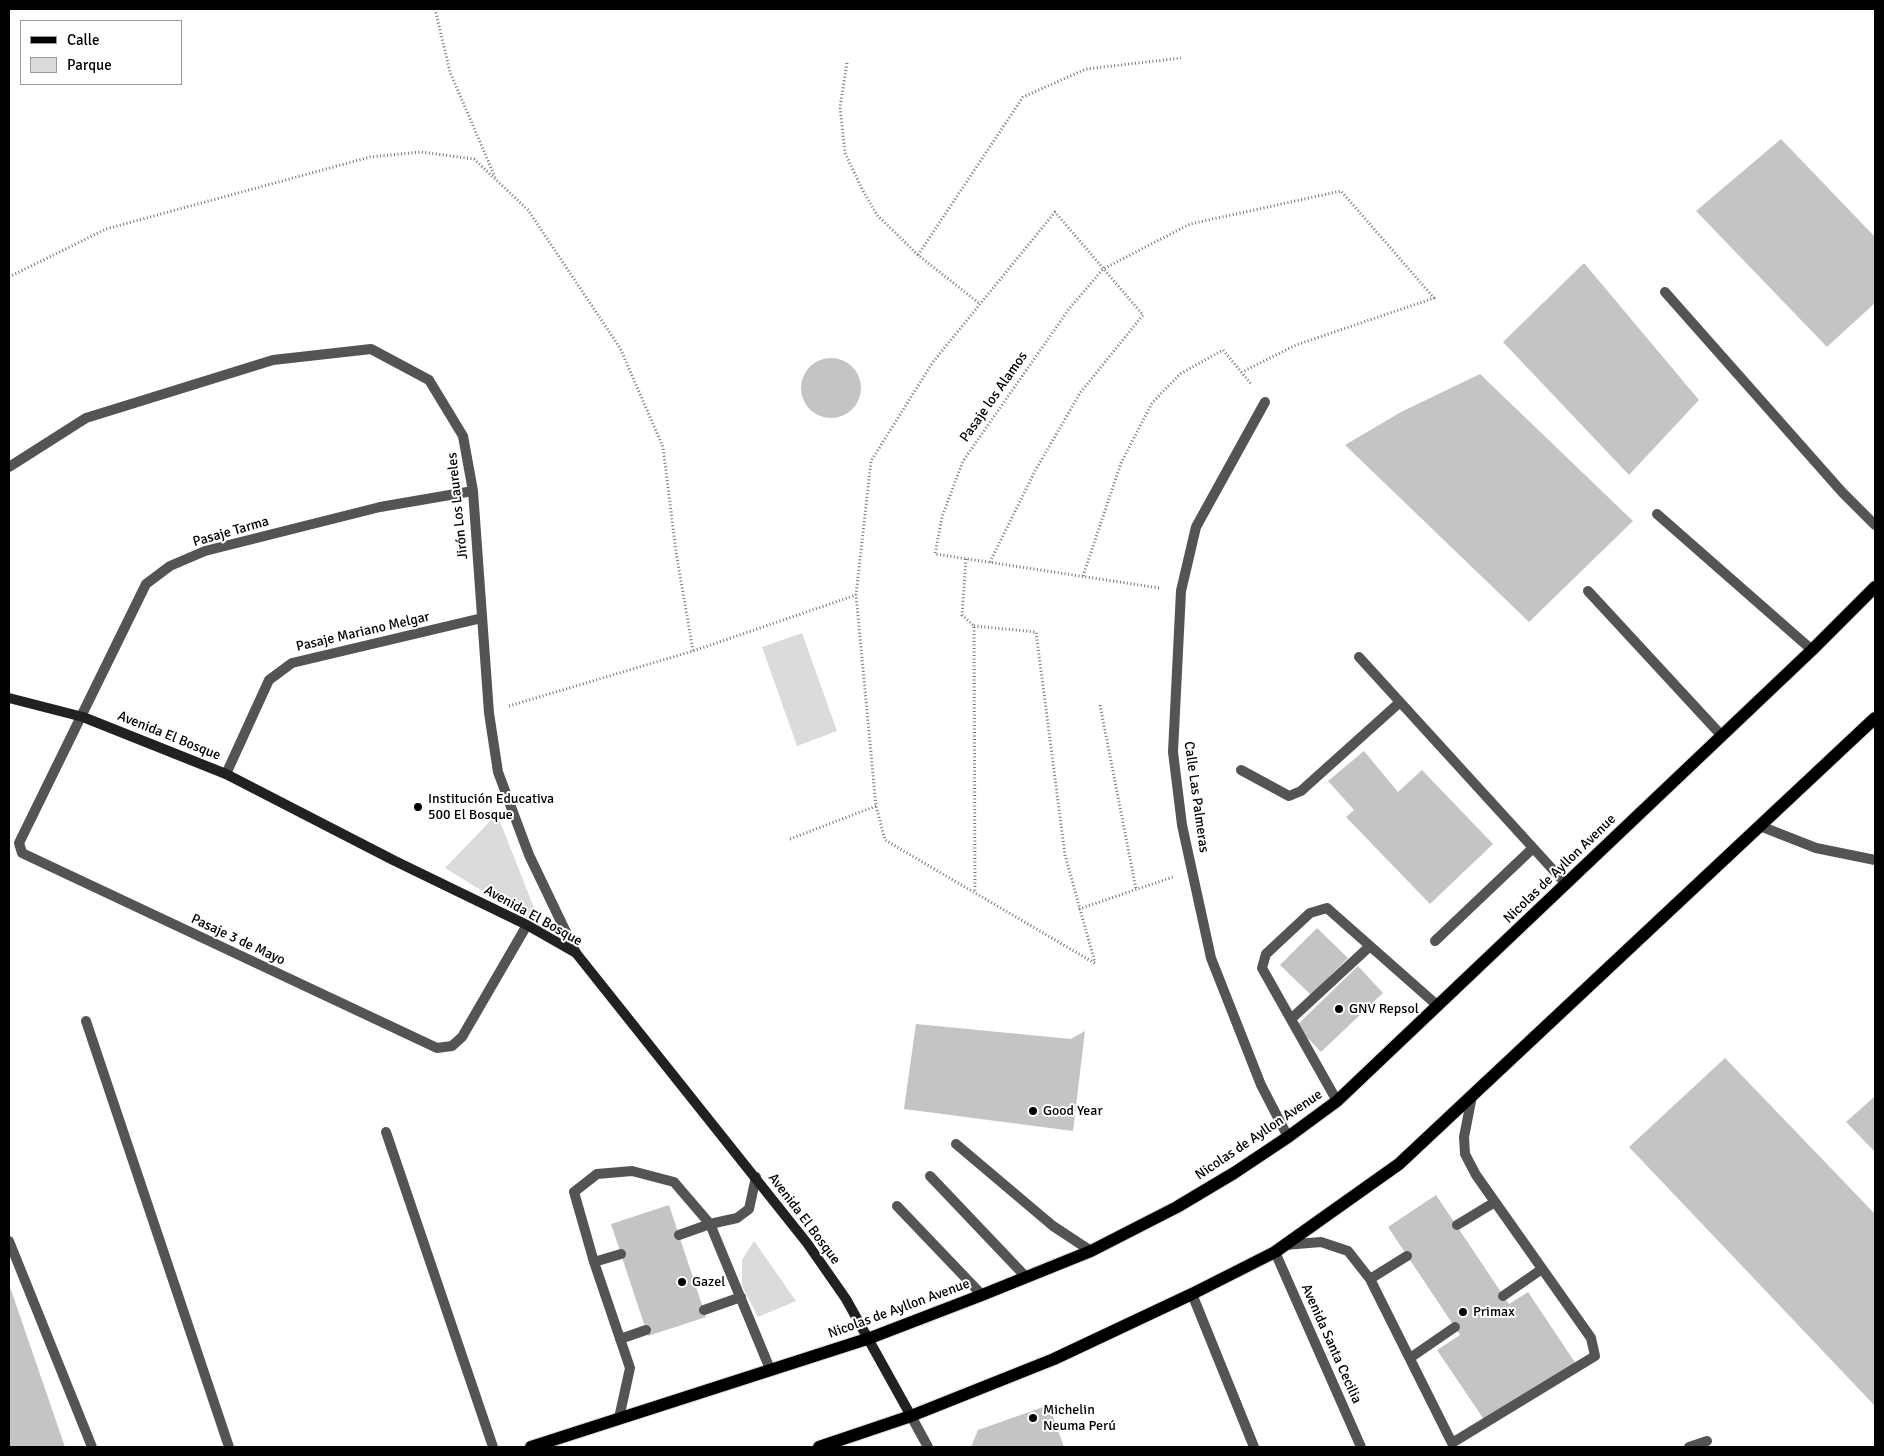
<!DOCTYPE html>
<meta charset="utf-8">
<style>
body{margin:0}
#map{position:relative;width:1884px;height:1456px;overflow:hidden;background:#fff;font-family:Signika,sans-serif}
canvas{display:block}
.frame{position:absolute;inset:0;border:10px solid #000;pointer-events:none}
.legend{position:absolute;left:20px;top:20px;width:162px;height:65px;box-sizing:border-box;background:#fff;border:1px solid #999;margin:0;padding:6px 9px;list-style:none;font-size:15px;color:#000}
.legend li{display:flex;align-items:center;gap:10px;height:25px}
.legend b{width:25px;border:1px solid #999}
</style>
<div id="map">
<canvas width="1884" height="1456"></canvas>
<div class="frame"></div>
<ul class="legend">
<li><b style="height:6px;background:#000"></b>Calle</li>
<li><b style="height:14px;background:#dbdbdb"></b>Parque</li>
</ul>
</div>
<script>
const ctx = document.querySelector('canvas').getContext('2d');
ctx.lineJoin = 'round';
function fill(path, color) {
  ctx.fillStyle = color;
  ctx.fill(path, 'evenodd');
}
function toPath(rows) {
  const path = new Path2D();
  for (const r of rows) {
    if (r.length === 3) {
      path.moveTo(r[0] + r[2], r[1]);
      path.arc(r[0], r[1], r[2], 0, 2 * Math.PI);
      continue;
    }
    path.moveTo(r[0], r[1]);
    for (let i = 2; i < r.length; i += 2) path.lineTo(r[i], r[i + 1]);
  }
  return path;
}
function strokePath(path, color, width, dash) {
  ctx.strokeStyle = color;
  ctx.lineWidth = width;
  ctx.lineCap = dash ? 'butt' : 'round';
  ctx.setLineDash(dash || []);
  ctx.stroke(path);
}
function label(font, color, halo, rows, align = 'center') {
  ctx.font = font + ' Signika,sans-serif';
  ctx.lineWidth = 4;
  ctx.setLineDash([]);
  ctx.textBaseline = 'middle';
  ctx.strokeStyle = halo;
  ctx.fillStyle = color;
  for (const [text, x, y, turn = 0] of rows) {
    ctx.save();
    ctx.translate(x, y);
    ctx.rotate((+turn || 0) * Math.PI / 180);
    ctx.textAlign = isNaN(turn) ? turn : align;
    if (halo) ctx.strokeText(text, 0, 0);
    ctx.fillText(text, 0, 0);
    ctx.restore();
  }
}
fill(toPath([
 [802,633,837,731,797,746,762,647],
 [497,814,542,928,445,868],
 [754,1241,796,1301,758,1317,742,1286,742,1260]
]), '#dbdbdb');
fill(toPath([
 [1781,139,1875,237,1875,303,1827,347,1696,211],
 [1584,263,1699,400,1629,475,1503,342],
 [831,388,30],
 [1480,374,1633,521,1529,622,1345,445,1401,412],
 [1364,751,1398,792,1422,770,1493,844,1430,904,1346,817,1354,810,1328,781],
 [1317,928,1348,958,1311,995,1280,965],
 [1358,966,1383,993,1321,1052,1296,1026],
 [916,1024,1071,1039,1085,1031,1073,1131,904,1109],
 [1725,1058,1875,1214,1875,1406,1629,1147],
 [1875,1096,1875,1152,1846,1122],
 [1436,1195,1509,1304,1528,1292,1576,1364,1487,1424,1437,1350,1460,1335,1388,1227],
 [669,1205,706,1317,648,1336,611,1224],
 [9,1284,21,1319,65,1447,9,1447],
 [1049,1405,1064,1447,971,1447,978,1430]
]), '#c4c4c4');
const primary = toPath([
 [531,1447,870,1338,982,1295,1091,1251,1177,1207,1234,1173,1288,1137,1337,1101,1812,650,1875,587],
 [819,1447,911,1416,1054,1359,1192,1294,1275,1252,1399,1164,1875,718]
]);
strokePath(primary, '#dbdbdb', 14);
strokePath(toPath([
 [435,9,450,72,495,177],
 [847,63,840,107,845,153,863,191,877,215,918,255,980,304],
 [918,255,1023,97,1086,69,1181,58],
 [9,277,106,229,370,157,421,152,474,159,528,210,620,348,663,447,676,552,693,651],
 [966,559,962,615,974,626,975,893],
 [990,562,1035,471,1080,393,1143,315,1055,212,933,362,871,461,856,595,876,806,885,840,1096,964],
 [1083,576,1121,463,1152,403,1180,374,1223,350,1252,385],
 [1159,588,935,554,942,517,963,461,1069,309,1103,269,1190,224,1341,191,1434,298,1296,345,1242,372],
 [974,626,1036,632,1065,855,1095,963],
 [1100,705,1136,889],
 [509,706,693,651,856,595],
 [790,839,876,806],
 [1079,909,1173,877]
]), '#767676', 3, [1, 2.5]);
strokePath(toPath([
 [1665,292,1842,492,1875,525],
 [1657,514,1812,650],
 [1588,591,1722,736],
 [1359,657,1566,884],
 [1241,770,1289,796,1301,791,1399,703],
 [1760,826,1816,848,1875,860],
 [1435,941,1533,848],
 [1291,1019,1370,946],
 [86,1021,229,1447],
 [1337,1101,1262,968,1266,954,1310,913,1327,908,1438,1006],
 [386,1132,493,1447],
 [956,1144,1053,1226,1091,1251],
 [930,1176,1026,1277],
 [897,1206,982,1295],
 [1457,1225,1495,1202],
 [679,1235,710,1224,770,1369],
 [9,1241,92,1447],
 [1285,1245,1321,1242,1348,1251,1370,1279,1452,1443,1595,1356,1591,1338,1476,1175,1465,1154,1464,1137,1472,1096],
 [594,1262,621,1254],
 [1370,1279,1407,1256],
 [1192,1294,1254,1447],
 [1503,1296,1542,1269],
 [704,1310,741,1297],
 [620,1339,646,1330],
 [1410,1358,1455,1327],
 [619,1418,630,1368,594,1262,574,1192,597,1174,632,1171,674,1182,710,1224,737,1218,749,1209,756,1177],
 [1689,1447,1707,1441]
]), '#545454', 10);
strokePath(toPath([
 [1265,402,1196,527,1181,591,1173,752,1182,825,1211,958,1261,1085,1288,1137],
 [9,467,86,418,273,360,371,349,429,380,463,436,473,491,489,713,498,772,529,855,576,953],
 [473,491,380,507,205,551,170,566,146,584,19,843,22,853,437,1048,452,1046,462,1037,527,925],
 [226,774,269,680,292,663,482,618],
 [1275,1252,1361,1447],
 [911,1416,928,1447]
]), '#545454', 10);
strokePath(toPath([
 [9,698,83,717,226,774,395,861,527,925,576,953,807,1243,846,1299,911,1416]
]), '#212121', 10);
strokePath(primary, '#000', 12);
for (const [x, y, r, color] of [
 [418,807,5,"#000"],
 [1339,1009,5,"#000"],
 [1033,1111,5,"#000"],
 [682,1282,5,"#000"],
 [1463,1312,5,"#000"],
 [1033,1418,5,"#000"]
]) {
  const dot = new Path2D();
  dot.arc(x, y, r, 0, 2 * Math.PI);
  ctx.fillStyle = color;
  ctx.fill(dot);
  strokePath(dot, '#fff', 2);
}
label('14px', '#000', '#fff', [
 ["Pasaje los Alamos",994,397,-55],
 ["Jirón Los Laureles",458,506,-96],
 ["Pasaje Tarma",231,532,-16],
 ["Pasaje Mariano Melgar",363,632,-13],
 ["Avenida El Bosque",169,736,22],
 ["Calle Las Palmeras",1196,797,82],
 ["Nicolas de Ayllon Avenue",1560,869,-44],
 ["Avenida El Bosque",533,916,29],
 ["Pasaje 3 de Mayo",238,940,25],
 ["Nicolas de Ayllon Avenue",1259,1135,-34],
 ["Avenida El Bosque",804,1219,53],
 ["Nicolas de Ayllon Avenue",899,1309,-20],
 ["Avenida Santa Cecilia",1331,1344,66]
]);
label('14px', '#000', '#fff', [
 ["Institución Educativa",428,799],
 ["500 El Bosque",428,815],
 ["GNV Repsol",1349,1009],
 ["Good Year",1043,1111],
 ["Gazel",692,1282],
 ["Primax",1473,1312],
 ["Michelin",1043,1410],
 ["Neuma Perú",1043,1426]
], 'left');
</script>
